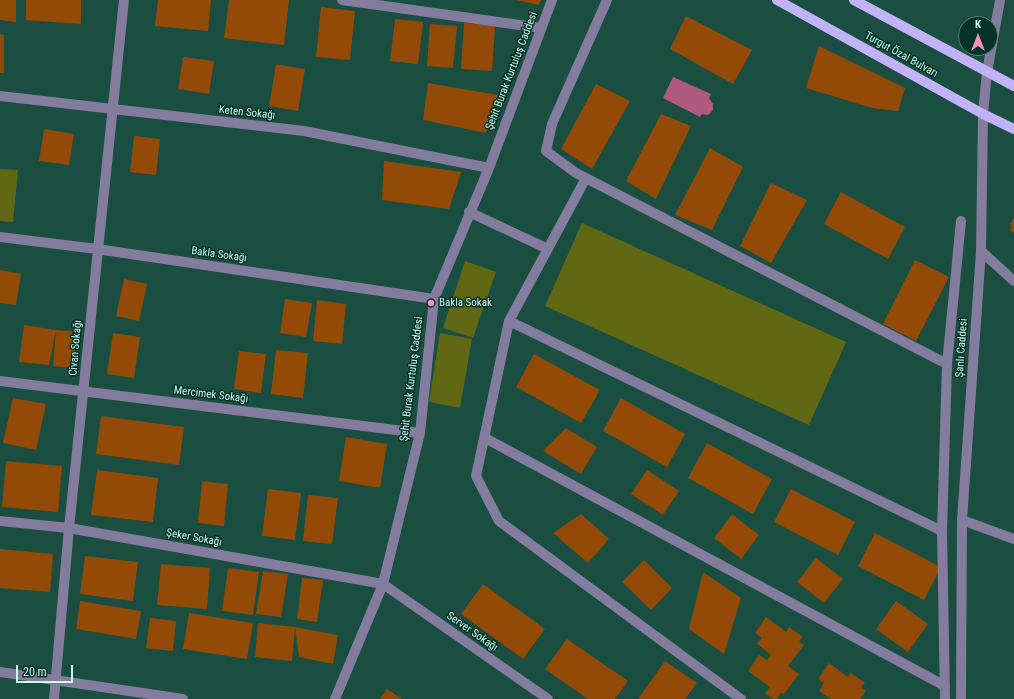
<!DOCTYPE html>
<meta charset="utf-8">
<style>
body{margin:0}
#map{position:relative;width:1014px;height:699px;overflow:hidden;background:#194e41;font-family:"Roboto Condensed",sans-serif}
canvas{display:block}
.north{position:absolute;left:958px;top:16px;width:40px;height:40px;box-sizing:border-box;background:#053228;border:1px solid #558277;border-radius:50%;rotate:0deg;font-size:11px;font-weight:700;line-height:16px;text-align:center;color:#cefbed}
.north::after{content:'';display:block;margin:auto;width:14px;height:18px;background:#fe8ebd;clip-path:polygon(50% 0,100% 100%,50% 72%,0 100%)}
.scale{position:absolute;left:16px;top:665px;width:57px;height:18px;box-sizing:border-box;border:2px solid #cefbed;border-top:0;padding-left:5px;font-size:12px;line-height:14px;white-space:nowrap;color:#cefbed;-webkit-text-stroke:3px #053228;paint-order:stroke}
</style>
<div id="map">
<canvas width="1014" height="699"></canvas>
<div class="north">K</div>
<div class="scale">20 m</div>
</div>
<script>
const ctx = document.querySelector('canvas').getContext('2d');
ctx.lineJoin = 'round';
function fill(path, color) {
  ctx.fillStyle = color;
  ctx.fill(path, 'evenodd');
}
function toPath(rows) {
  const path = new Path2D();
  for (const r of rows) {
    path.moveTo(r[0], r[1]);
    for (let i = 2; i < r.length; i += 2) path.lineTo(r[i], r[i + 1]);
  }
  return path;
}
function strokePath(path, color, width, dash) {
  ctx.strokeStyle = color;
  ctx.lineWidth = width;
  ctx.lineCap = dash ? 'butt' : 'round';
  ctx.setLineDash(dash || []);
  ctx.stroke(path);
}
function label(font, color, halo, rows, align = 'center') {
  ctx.font = font + ' "Roboto Condensed",sans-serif';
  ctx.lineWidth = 3;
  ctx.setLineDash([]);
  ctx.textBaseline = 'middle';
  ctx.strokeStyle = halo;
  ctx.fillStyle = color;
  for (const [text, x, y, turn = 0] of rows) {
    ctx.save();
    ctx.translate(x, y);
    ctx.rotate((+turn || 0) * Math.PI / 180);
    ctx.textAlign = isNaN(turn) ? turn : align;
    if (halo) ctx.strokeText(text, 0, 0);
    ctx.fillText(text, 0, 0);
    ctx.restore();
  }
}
fill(toPath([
 [0,169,18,170,13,222,0,221],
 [582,223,846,342,809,425,545,306],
 [465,261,496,272,473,338,443,328],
 [440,333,472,339,460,408,429,402]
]), '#616813');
fill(toPath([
 [673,77,711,94,709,98,713,104,713,110,708,115,702,114,700,117,663,98]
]), '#b05a7f');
fill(toPath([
 [0,0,16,0,16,22,0,20],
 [26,0,81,0,81,24,26,20],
 [158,0,211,0,208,31,155,26],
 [229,0,289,0,284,45,224,38],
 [516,0,541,0,539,5],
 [321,7,355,11,350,60,316,57],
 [686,16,752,50,733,84,670,49],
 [395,19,423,22,418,64,390,61],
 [464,23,495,26,492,71,461,69],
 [430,24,457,26,453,68,427,66],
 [0,34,4,35,4,73,0,73],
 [819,46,905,88,898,111,872,108,806,88],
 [183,57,214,61,209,94,178,89],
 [276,64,305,69,298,111,269,106],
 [428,83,498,95,486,133,423,120],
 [596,84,630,101,592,169,561,149],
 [661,114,691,126,656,199,626,181],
 [44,129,74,134,69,165,39,161],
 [134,136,160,139,156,175,130,172],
 [710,148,743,167,712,230,675,215],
 [384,161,461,172,449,209,382,200],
 [771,183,807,200,771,263,740,246],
 [841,192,905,227,888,259,824,224],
 [1014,218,1014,233,1010,230,1012,227,1010,224],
 [915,260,949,277,916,341,883,324],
 [0,270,21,274,16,305,0,303],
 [124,279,147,284,139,321,116,316],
 [285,299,312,303,306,337,280,333],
 [317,300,346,304,342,344,313,341],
 [24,325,56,330,49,365,19,362],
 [56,330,77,332,75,368,53,366],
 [113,333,140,337,134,378,107,374],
 [276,350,308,353,303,398,271,394],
 [239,351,266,354,261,393,234,389],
 [534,354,600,390,581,423,516,387],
 [13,398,46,404,36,450,3,443],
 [621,398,685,434,667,467,603,431],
 [101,416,184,427,179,465,96,454],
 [566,428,597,447,581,474,543,451],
 [346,437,387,444,380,488,339,481],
 [707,443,772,479,753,514,688,478],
 [6,461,62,466,58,512,2,507],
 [97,470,158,478,153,522,91,515],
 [647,470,679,491,663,515,631,494],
 [202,481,228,484,224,526,198,523],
 [268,489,301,493,295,540,262,536],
 [791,489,855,522,838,555,774,522],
 [308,495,338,498,332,544,303,541],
 [581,514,609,539,588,563,553,533],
 [732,514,759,535,741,559,714,538],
 [875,533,941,567,924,600,858,566],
 [0,549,53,554,50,592,0,588],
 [85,556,138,562,133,601,80,594],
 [816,558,843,579,824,603,797,582],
 [644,560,672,588,651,610,622,582],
 [161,564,210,568,207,609,157,605],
 [228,568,259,572,253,615,222,611],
 [263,571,288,574,281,617,256,614],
 [703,572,741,598,724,654,689,629],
 [302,578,323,580,317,622,297,619],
 [483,584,545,629,523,659,461,614],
 [80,601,141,611,136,639,76,629],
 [896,601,928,624,908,652,876,629],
 [189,613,253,623,247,659,183,649],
 [766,617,786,632,789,627,803,637,799,642,804,645,788,666,799,674,784,694,781,693,777,699,773,699,765,693,770,687,748,671,759,655,767,660,771,655,757,644,762,638,755,633],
 [150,618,176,621,173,651,146,648],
 [258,623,295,627,338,635,333,664,299,657,295,627,292,661,255,657],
 [567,639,628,681,615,699,588,699,545,669],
 [665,661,697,683,685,699,638,699],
 [829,663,848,677,851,673,865,683,861,688,866,691,860,699,831,699,819,691,824,683,818,679],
 [387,689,402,699,380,699]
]), '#934a06');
strokePath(toPath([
 [342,0,541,28],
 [607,0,552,124,546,151,576,173,947,364],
 [0,96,304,131,489,168],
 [586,178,509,321,476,476,499,521,741,699],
 [469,212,548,249],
 [0,237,97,249,434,299],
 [981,251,1014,281],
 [509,321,942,531],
 [0,381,420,433],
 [485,438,945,686],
 [962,520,1014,539],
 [0,521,69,528,383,584,548,699],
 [0,672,183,699],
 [54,699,69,528,124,0],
 [335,699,383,584,420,433,434,299,489,168,552,0],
 [945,699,942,531,947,364,961,221],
 [961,699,962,520,981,251,983,114,987,72,1000,0]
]), '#837c9f', 10);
strokePath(toPath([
 [777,0,983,114,1014,129],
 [854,0,1014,86]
]), '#c2b2fa', 10);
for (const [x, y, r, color] of [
 [431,303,4,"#fe8ebd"]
]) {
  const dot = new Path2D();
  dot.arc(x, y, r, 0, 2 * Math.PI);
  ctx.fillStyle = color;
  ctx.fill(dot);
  strokePath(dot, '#053228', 1.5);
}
label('11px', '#cefbed', '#053228', [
 ["Turgut Özal Bulvarı",901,55,29],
 ["Şehit Burak Kurtuluş Caddesi",512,71,-69],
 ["Keten Sokağı",247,113,6],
 ["Bakla Sokağı",219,255,8],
 ["Civan Sokağı",76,348,-85],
 ["Şanlı Caddesi",962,348,-86],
 ["Şehit Burak Kurtuluş Caddesi",412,379,-83],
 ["Mercimek Sokağı",211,395,7],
 ["Şeker Sokağı",194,538,10],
 ["Server Sokağı",472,632,35]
]);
label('11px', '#cefbed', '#053228', [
 ["Bakla Sokak",439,303]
], 'left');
</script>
